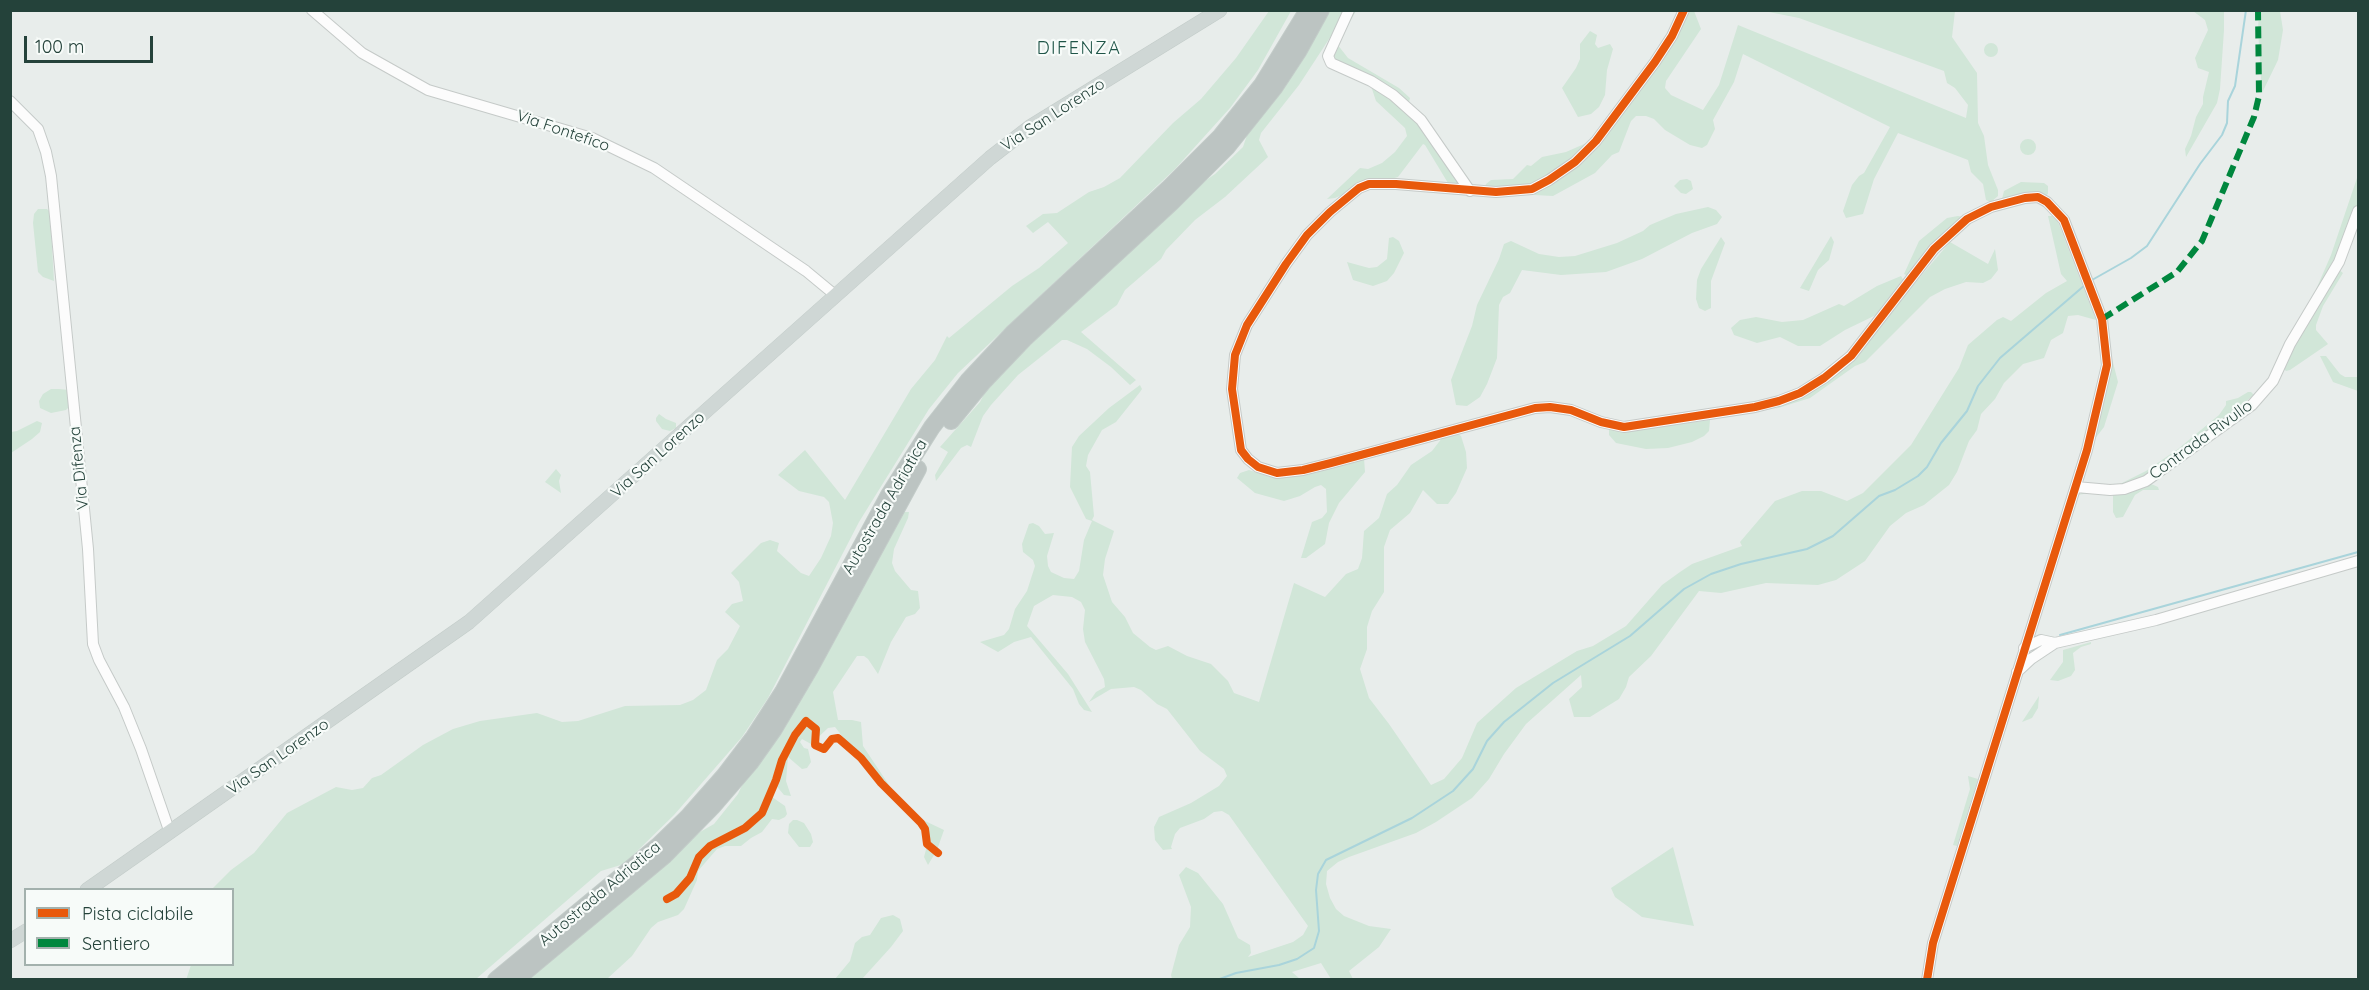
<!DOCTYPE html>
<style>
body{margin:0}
#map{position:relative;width:2369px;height:990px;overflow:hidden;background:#e8edeb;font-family:Quicksand,sans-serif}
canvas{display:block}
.frame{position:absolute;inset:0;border:12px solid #24423a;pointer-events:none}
.legend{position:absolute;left:24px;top:888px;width:210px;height:78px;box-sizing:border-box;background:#f7fbf9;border:2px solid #a3b1ad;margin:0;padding:8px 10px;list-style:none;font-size:18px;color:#24423a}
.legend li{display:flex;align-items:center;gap:12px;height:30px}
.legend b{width:30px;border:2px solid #a3b1ad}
.scale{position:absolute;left:24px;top:36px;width:129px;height:27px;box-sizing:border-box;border:3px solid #24423a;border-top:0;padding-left:8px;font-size:18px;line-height:21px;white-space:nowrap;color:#24423a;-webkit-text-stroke:4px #f7fbf9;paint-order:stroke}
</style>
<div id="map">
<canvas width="2369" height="990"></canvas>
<div class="frame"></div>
<ul class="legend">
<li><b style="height:8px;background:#e8590c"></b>Pista ciclabile</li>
<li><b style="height:8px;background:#00873e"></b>Sentiero</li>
</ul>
<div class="scale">100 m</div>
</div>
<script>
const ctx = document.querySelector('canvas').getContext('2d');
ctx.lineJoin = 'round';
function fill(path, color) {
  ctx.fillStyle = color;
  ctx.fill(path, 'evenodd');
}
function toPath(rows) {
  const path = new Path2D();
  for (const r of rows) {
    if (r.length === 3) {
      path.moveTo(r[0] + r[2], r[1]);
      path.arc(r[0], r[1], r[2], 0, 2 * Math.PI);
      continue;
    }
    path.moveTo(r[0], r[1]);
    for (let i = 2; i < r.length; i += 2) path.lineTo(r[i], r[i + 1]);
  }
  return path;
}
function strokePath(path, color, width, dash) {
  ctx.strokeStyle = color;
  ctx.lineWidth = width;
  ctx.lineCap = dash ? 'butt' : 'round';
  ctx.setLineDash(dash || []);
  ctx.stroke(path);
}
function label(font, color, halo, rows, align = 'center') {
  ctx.font = font + ' Quicksand,sans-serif';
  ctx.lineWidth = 4.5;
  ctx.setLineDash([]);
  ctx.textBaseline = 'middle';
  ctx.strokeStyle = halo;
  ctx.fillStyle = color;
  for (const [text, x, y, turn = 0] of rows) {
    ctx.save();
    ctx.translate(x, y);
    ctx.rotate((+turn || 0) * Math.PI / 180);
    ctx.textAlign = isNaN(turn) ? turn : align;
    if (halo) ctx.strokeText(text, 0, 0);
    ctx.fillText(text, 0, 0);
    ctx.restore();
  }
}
fill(toPath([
 [1687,10,1694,11,1701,29,1666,81,1665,88,1671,95,1703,110,1719,85,1738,25,1966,118,1968,105,1955,88,1947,83,1944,71,1799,18,1764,11,1955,11,1952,37,1977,73,1978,123,1984,136,1988,165,1998,190,1998,196,1991,202,1986,200,1983,184,1971,172,1968,160,1898,133,1874,179,1863,214,1846,218,1843,211,1852,185,1859,176,1864,173,1890,127,1743,54,1734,82,1713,120,1715,129,1707,145,1702,148,1690,145,1665,130,1654,119,1646,116,1636,116,1631,121,1619,152,1612,155,1595,173,1553,196,1534,195,1537,189,1598,145,1652,74],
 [1269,11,1291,11,1258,70,1230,108,1175,169,958,373,929,409,859,522,768,698,742,737,674,815,624,864,601,871,476,979,186,980,191,965,232,964,232,890,212,889,231,870,254,853,287,813,336,787,352,790,363,788,372,778,381,775,423,745,453,729,480,721,537,713,562,722,578,721,625,706,680,705,693,700,706,690,717,660,728,649,740,626,725,612,732,604,743,601,739,582,731,573,761,543,770,540,779,543,777,551,801,573,809,576,821,558,831,536,833,523,829,502,824,497,799,491,778,475,805,450,845,500,911,389,935,360,947,336,949,338,1012,286,1039,268,1068,243,1048,222,1033,233,1026,226,1043,214,1057,213,1089,192,1104,187,1120,178,1173,123,1201,99,1236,58],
 [1330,11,1345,11,1333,33,1299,85,1261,133,1259,140,1268,157,1225,197,1195,220,1166,250,1161,259,1125,290,1117,305,1081,332,1136,380,1130,385,1111,367,1087,349,1067,340,1062,340,1018,375,991,405,983,416,971,447,967,445,961,448,936,481,935,475,948,452,940,447,980,402,989,384,1026,346,1199,185,1215,174,1243,147,1247,135,1283,88],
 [1351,11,1356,11,1337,44,1348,58,1399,88,1410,98,1408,106,1334,62,1331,52],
 [2193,11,2224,11,2224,30,2220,89,2217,103,2186,157,2185,149,2191,136,2196,117,2203,104,2203,97,2209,72,2198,68,2195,58,2208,30,2205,20],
 [2259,11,2280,11,2283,30,2278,60,2262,93,2258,30],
 [1590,31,1597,35,1595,44,1598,48,1610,44,1613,49,1607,70,1605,95,1599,107,1591,114,1578,117,1562,88,1576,68,1580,59,1580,44],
 [1991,50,7],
 [1367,82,1377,88,1419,121,1465,187,1448,183,1425,145,1423,144,1398,177,1359,188,1335,198,1327,199,1360,168,1368,169,1382,163,1395,152,1407,136,1405,128,1376,101,1372,89],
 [2028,147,8],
 [1591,141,1587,147,1540,183,1484,190,1486,184,1491,180,1513,179,1527,165,1531,166,1542,157,1566,152],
 [2358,175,2358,202,2338,253,2311,301,2331,255],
 [1687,179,1691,181,1693,189,1686,194,1681,193,1674,186,1680,180],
 [2021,182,2044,183,2048,186,2048,194,2043,197,2002,199,2004,191],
 [1708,207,1716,210,1722,217,1717,224,1692,233,1642,259,1606,272,1561,275,1522,270,1510,293,1503,297,1499,305,1497,358,1487,384,1480,397,1467,406,1456,405,1451,380,1472,326,1477,305,1499,259,1504,244,1511,241,1539,254,1559,257,1575,256,1617,243,1643,231,1650,225,1676,214],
 [38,209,47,209,50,212,54,281,43,277,38,272,33,223,34,214],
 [1958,216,1963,217,1908,276,1904,274,1919,241,1947,218],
 [2048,216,2052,216,2058,222,2096,320,2078,315,2068,316,2063,333,2051,340,2044,358,2023,364,2004,383,1995,399,1981,414,1977,430,1969,441,1957,472,1949,485,1924,505,1906,513,1890,526,1865,561,1836,580,1818,585,1766,583,1721,593,1699,591,1651,656,1629,677,1626,687,1619,699,1590,717,1574,717,1569,699,1582,687,1581,675,1526,724,1504,754,1489,779,1472,798,1436,822,1416,833,1349,857,1338,862,1327,871,1326,884,1330,898,1336,909,1344,916,1369,926,1391,929,1379,947,1349,971,1353,979,1331,979,1321,963,1292,972,1300,979,1172,979,1171,975,1179,945,1190,927,1191,907,1179,875,1186,867,1198,873,1223,904,1238,938,1250,945,1251,953,1248,957,1293,942,1303,935,1308,926,1229,815,1222,811,1214,812,1204,819,1180,828,1175,834,1171,847,1172,849,1163,850,1155,840,1154,827,1159,817,1191,803,1219,786,1227,776,1224,769,1200,751,1167,709,1157,704,1141,690,1134,687,1111,689,1089,702,1096,692,1105,687,1104,679,1085,642,1083,629,1085,610,1081,602,1072,597,1053,595,1034,606,1027,626,1068,674,1092,712,1084,710,1079,704,1073,689,1031,637,1014,642,998,652,980,642,1004,635,1009,629,1015,609,1027,591,1035,566,1033,560,1023,552,1022,544,1029,524,1033,523,1039,526,1045,534,1054,533,1047,556,1048,566,1051,572,1064,578,1074,579,1079,571,1084,540,1092,521,1086,519,1070,487,1072,447,1079,436,1109,408,1140,385,1142,389,1140,392,1116,422,1102,430,1088,455,1086,466,1090,472,1094,516,1092,520,1114,531,1105,559,1103,575,1112,602,1125,617,1133,633,1150,647,1156,650,1168,646,1187,656,1211,664,1228,681,1234,693,1259,702,1294,583,1325,597,1346,574,1358,569,1362,558,1364,531,1379,518,1387,494,1397,485,1411,465,1432,451,1442,438,1458,434,1461,436,1466,452,1467,468,1456,493,1448,504,1437,504,1423,490,1410,513,1390,530,1384,547,1384,592,1372,611,1367,627,1367,649,1360,669,1369,698,1389,724,1431,785,1444,779,1462,758,1477,723,1516,688,1577,651,1593,646,1626,626,1662,585,1680,572,1692,564,1742,546,1740,542,1775,501,1802,491,1821,491,1847,501,1863,493,1911,445,1959,368,1968,345,1997,320,2003,317,2011,321,2046,293,2067,281,2061,274],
 [1831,236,1834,242,1829,260,1818,270,1809,291,1800,288],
 [1393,237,1399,241,1404,253,1394,273,1387,281,1373,286,1353,280,1347,262,1369,268,1377,267,1387,259,1389,238],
 [1721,237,1725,243,1711,281,1711,308,1705,311,1699,308,1696,299,1697,280,1701,269],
 [1950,242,1988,264,1995,249,1998,270,1991,279,1983,283,1966,282,1945,289,1930,297,1865,362,1855,366,1810,398,1775,409,1816,388,1890,312],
 [2337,268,2343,273,2323,306,2316,325,2316,330,2328,344,2290,370,2286,371,2284,369,2286,362],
 [1901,276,1905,283,1876,315,1845,330,1820,346,1798,346,1780,337,1757,343,1734,335,1731,328,1740,320,1756,317,1782,322,1803,320,1839,304,1844,306,1877,286],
 [2110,351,2118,382,2104,427,2094,440,2087,457,2106,392],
 [2320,356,2326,356,2340,374,2345,377,2358,377,2358,391,2333,382],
 [59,389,69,390,70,406,66,410,51,413,40,408,39,401,43,394,51,389],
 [2248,392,2251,392,2254,395,2169,462,2133,483,2118,485,2146,471,2178,449,2219,415,2226,405,2226,401,2238,398],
 [659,414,666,419,676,423,676,428,670,431,662,429,656,421,656,418],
 [1710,420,1709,431,1704,436,1692,442,1668,448,1646,449,1616,443,1609,435,1609,429,1631,431],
 [37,421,42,423,40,432,32,439,11,453,11,432,17,431],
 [1364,458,1365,472,1339,503,1329,523,1325,544,1306,558,1301,558,1312,522,1322,518,1327,512,1326,489,1321,485,1315,487,1300,496,1284,501,1255,493,1237,478,1240,473,1249,470,1270,477,1292,477],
 [556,469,561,475,559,481,561,493,545,482],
 [2149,483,2158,487,2159,490,2143,490,2135,495,2123,517,2116,518,2113,512,2113,495,2090,493,2077,495,2085,492],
 [903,512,909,512,908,518,894,549,892,563,895,571,911,590,918,591,920,608,915,614,906,617,891,642,878,674,868,659,864,656,857,656,833,692,838,720,852,720,861,722,863,746,893,791,887,790,872,774,835,727,828,728,811,744,802,739,800,742,804,748,808,749,811,762,807,768,802,769,788,757,786,781,791,796,784,795,774,783,768,794,768,798,772,797,785,806,787,814,785,817,779,820,772,819,762,832,751,838,741,846,725,846,717,849,698,871,697,880,684,909,678,915,658,922,651,928,632,956,608,978,526,980,700,832,714,824,738,794,745,779,822,662],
 [2091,642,2091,644,2081,647,2073,653,2075,670,2071,676,2058,681,2050,680,2063,662,2063,650],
 [2039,696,2038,708,2032,718,2022,722],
 [1968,776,1978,779,1957,846,1953,845,1970,789],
 [793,820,797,820,804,823,811,834,813,842,810,847,799,847,788,833,789,824],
 [925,821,944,830,937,850,928,865,924,857,928,842],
 [1673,847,1691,915,1694,926,1642,917,1615,897,1611,888],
 [893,915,900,919,903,931,891,947,862,979,835,979,850,961,855,943,862,937,870,935,881,918]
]), '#d1e6d8');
strokePath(toPath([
 [2092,280,2131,258,2147,246,2200,164,2222,135,2227,123,2228,101,2235,86,2246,10],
 [2060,635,2358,552],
 [1217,980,1236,973,1279,965,1297,959,1314,948,1319,931,1316,890,1318,874,1326,860,1412,818,1453,791,1473,769,1487,741,1504,722,1553,683,1630,636,1684,589,1711,574,1741,564,1807,549,1833,536,1879,496,1895,490,1918,476,1927,467,1941,443,1967,411,1978,386,2000,358,2085,285]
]), '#a9d4db', 2);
const minor = toPath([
 [312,10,362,53,428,90,592,138,654,168,806,271,835,295],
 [1349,10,1328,56,1331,63,1371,81,1393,95,1421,120,1470,191],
 [1684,10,1672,36,1655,62,1596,141,1575,162,1549,180,1532,189,1496,192,1396,184,1369,184,1359,188,1330,212,1307,235,1286,264,1247,325,1235,355,1232,389,1241,450,1248,459,1258,467,1277,473,1303,470,1331,463,1535,408,1550,407,1571,410,1601,422,1624,427,1755,407,1779,401,1800,393,1824,378,1851,356,1934,249,1967,219,1991,207,2025,198,2038,197,2047,202,2064,220,2102,319,2107,365,2087,450,1933,943,1927,980],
 [10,101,38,129,46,152,51,176,88,549,93,644,99,660,124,707,141,749,170,833],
 [2076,487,2110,490,2124,489,2146,481,2252,405,2273,381,2290,344,2339,262,2358,211],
 [2024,648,2041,640,2055,643,2156,620,2358,561],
 [2017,672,2031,659,2055,643]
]);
const major = toPath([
 [87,890,469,622,990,158,1030,127,1220,10],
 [10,941,26,931]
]);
const highway = toPath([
 [951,421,983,382,1024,339,1171,203,1227,147,1274,88,1299,50,1321,10],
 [496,980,658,846,688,817,725,775,754,737,783,692,889,495,932,427,968,381,1014,332,1170,187,1221,136,1262,85,1308,10],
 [515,980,665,855,713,806,750,763,774,729,810,668,918,469]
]);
strokePath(minor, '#c5cac8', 12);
strokePath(major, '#c3ccc9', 15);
strokePath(highway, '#c3ccc9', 18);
strokePath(minor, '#fcfcfc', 10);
strokePath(major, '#cfd7d5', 14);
strokePath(highway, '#bcc4c2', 16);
strokePath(toPath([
 [2102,319,2177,272,2202,241,2254,117,2259,96,2258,10]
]), '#00873e', 6, [12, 6]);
strokePath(toPath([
 [1684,10,1672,36,1655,62,1596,141,1575,162,1549,180,1532,189,1496,192,1396,184,1369,184,1359,188,1330,212,1307,235,1286,264,1247,325,1235,355,1232,389,1241,450,1248,459,1258,467,1277,473,1303,470,1331,463,1535,408,1550,407,1571,410,1601,422,1624,427,1755,407,1779,401,1800,393,1824,378,1851,356,1934,249,1967,219,1991,207,2025,198,2038,197,2047,202,2064,220,2102,319,2107,365,2087,450,1933,943,1927,980],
 [667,899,676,894,690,878,699,857,710,846,745,828,762,813,776,780,782,760,795,735,806,721,816,729,815,745,824,749,832,739,838,738,861,758,881,783,921,823,925,829,927,844,938,853]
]), '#e8590c', 8);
label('16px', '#24423a', '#f7fbf9', [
 ["Via San Lorenzo",1053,115,-33],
 ["Via Fontefico",563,131,19],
 ["Contrada Rivullo",2201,440,-36],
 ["Via San Lorenzo",658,455,-42],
 ["Via Difenza",79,468,-96],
 ["Autostrada Adriatica",885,507,-60],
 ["Via San Lorenzo",278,757,-35],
 ["Autostrada Adriatica",600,894,-40]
]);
ctx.letterSpacing = '1.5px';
label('18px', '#1f5548', '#f7fbf9', [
 ["DIFENZA",1079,49]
]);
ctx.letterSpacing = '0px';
</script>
